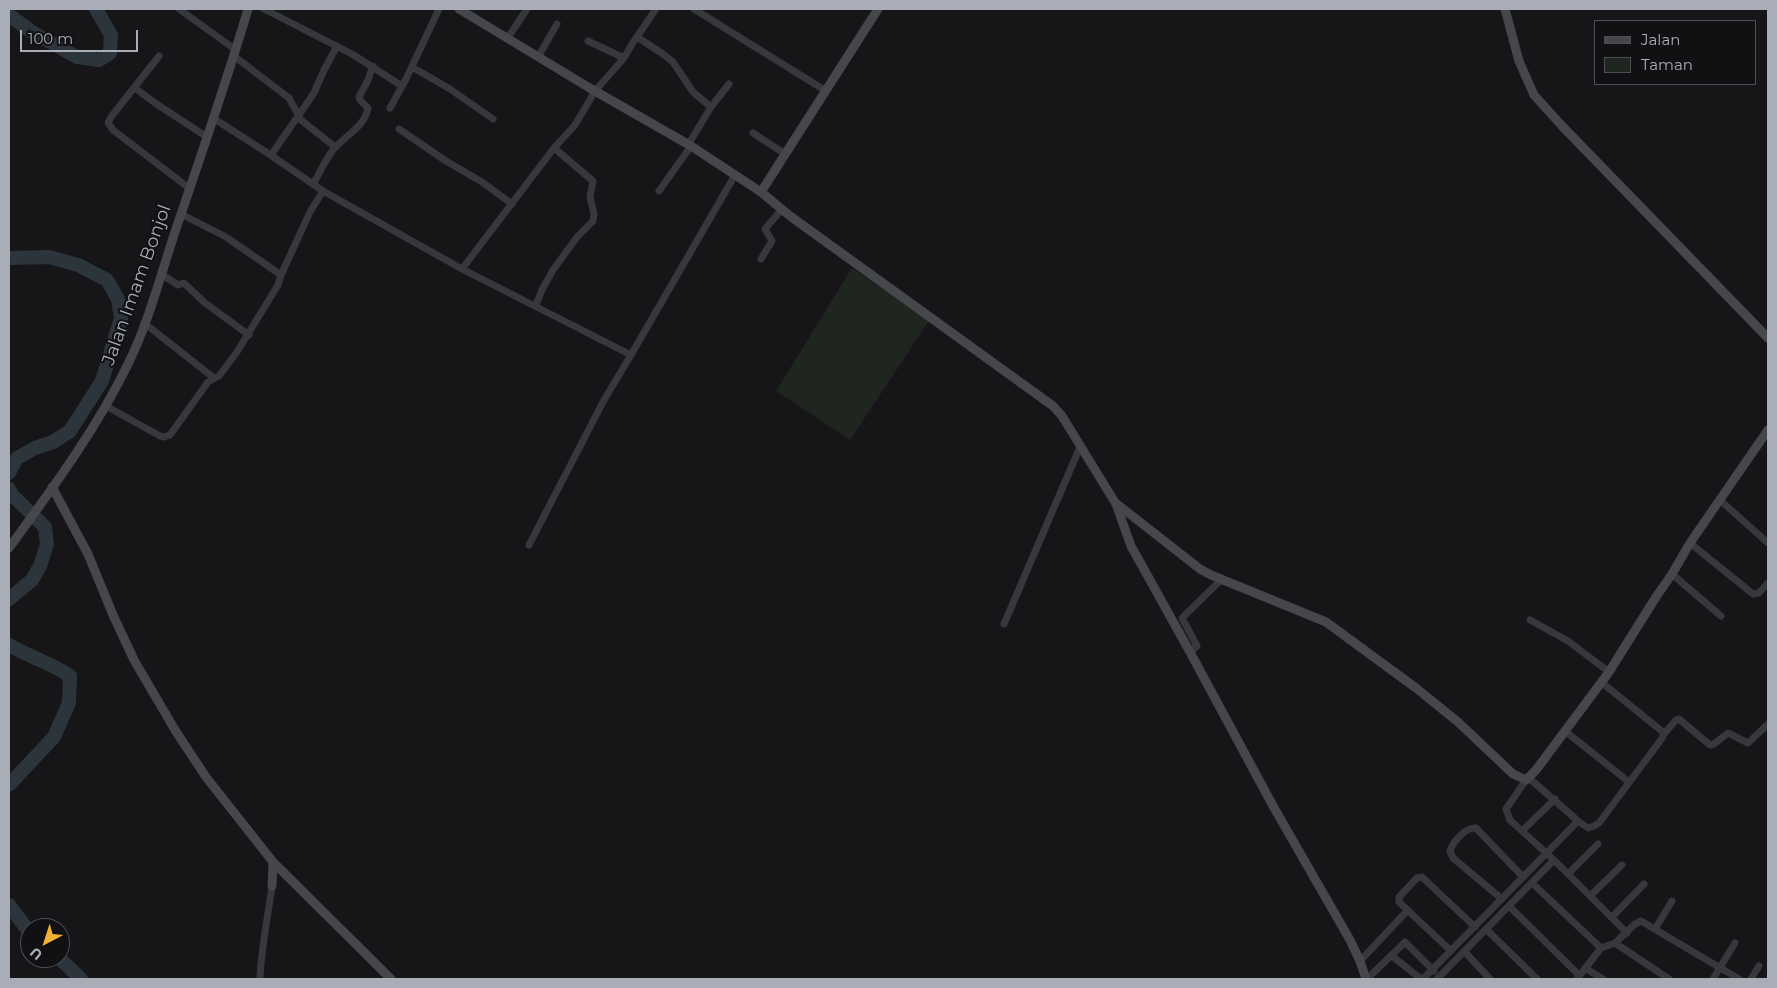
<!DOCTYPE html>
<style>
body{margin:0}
#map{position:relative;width:1777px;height:988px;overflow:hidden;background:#161618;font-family:Montserrat,sans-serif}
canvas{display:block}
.frame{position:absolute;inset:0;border:10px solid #a8adb8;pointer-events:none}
.legend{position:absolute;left:1594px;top:20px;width:162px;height:65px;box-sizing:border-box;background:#111113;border:1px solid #4d4f55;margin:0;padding:6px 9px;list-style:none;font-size:15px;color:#a8adb8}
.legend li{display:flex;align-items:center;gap:10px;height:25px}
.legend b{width:25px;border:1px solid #4d4f55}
.north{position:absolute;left:20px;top:918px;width:50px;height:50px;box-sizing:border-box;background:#111113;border:1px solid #4d4f55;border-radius:50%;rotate:220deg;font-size:14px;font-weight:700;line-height:20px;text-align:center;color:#a8adb8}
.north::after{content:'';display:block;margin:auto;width:18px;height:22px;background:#f2b134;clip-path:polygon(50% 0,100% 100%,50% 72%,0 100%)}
.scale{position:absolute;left:20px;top:30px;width:118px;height:22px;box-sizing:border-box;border:2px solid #a8adb8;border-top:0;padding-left:6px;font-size:15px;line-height:18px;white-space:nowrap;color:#a8adb8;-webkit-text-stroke:4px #111113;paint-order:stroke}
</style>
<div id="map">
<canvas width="1777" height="988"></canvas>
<div class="frame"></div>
<ul class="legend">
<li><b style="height:6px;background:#45474d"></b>Jalan</li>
<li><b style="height:14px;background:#1e261f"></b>Taman</li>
</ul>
<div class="north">U</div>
<div class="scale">100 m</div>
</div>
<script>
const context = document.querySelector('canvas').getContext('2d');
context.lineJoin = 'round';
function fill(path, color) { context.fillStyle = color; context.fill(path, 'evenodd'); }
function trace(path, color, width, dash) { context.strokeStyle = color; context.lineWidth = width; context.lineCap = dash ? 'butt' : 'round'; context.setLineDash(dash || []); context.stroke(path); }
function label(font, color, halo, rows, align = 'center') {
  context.font = font + ' Montserrat,sans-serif'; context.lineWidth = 4; context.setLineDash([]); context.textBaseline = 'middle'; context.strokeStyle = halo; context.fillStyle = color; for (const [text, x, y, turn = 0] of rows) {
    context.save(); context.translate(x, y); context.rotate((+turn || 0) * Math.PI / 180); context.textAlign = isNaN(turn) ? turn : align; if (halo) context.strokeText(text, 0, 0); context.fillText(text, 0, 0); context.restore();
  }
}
fill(new Path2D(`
 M852,268L929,321L850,440L776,391Z`), '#1e261f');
trace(new Path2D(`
 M9,15L32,32L77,57L99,60L110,53L111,35L96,9
 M9,258L49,257L78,265L107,280L118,299L121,318L102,381L70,431L53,442L35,448L17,458L9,473
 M9,489L12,495L45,527L47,544L40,566L32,580L9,599
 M9,645C29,657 52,663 70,676L69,703L54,737L9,785
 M9,905L30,933
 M59,958L81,979`), '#2c353c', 14);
trace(new Path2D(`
 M179,9L236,50
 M264,9L352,54L402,86
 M694,9L826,91
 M637,37L663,54L673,62L693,92L711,107
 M507,39L527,9
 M588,41L624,58
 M159,56L111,117L108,123L113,130L189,188
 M234,56L289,98L301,120L335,147
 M538,57L557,24
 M412,67L450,89L493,119
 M135,88L155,103L207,137
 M390,108L406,79L439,9
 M399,129L446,161L482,182L512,204
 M753,133L785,154
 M688,145L711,107L729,84
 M271,155L314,93L324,70L337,46
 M313,184C320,173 325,160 333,150C344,136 365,127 368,108L360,100L359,97L368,80L373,66
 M323,191L462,269L631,355L735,175
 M659,191L691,146
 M181,214L226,237L281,275
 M761,259L772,241L765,229L782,209
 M462,269L554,148
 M161,274L178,285L184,283L205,303L249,335
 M536,305L542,290L553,270L577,237L593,221L594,214L590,197L593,181L554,148L575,125L595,91L624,58L632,44L656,9
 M144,323L214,378
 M106,406L160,436L164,437L170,435L208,382L219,376L237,352L278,285L281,275L310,212L323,191L269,154L213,118
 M1721,501L1768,543
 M1690,543L1753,594L1759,593L1768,583
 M529,545L604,400L631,355
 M1672,574L1721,616
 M1530,620L1568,641L1609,672
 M1004,624L1080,447
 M1190,652L1197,646L1182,618L1222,579
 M1565,731L1629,782
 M1664,734L1676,720L1679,719L1710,745L1714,744L1728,733L1748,743L1768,724
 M1529,778L1578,821L1588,828L1594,826L1599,823L1663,737V732L1601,682
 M1526,780L1506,809L1510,820L1556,862L1627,933
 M1522,831L1555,799
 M1568,874L1598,844
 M1532,883L1601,948
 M1591,895L1622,865
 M1502,899L1453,858L1450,851C1453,842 1465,827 1476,828L1523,877
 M1509,906L1579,975
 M1612,917L1644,884
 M1486,929L1537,979
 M1655,929L1672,901
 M1615,943L1669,979
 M1451,951L1399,902V897L1417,878L1422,877L1475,927
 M1464,951L1490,979
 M1392,956L1421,979
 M1360,961L1408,910
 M1585,968L1603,979
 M260,979C261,948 268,917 272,886
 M1367,979L1405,942L1434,971
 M1423,979L1578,821
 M1437,979L1554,860
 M1577,979L1601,948L1615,943L1635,924L1641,921L1739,979
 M1713,979L1735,943
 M1751,979L1759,966`), '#37383d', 7);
trace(new Path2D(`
 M459,9L588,87L691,146L761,192L790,216L1053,406L1062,416L1116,504L1131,546L1190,652L1273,806L1350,940L1360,961L1366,979
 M1505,9L1519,61L1534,95L1563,127L1768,338
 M761,192L878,9
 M52,487L88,554L113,615L134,660L175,730L206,777L273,862L391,979
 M1117,504L1200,569L1211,575L1326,622L1416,688L1458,722L1513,774L1526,780L1536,770L1609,672L1656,597L1672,574L1690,543L1768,430
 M9,548C52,489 96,430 128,364C148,324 161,274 175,232C200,158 226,84 248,9
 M272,886L273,862`), '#45474d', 9);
label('18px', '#a8adb8', '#111113', [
 ["Jalan Imam Bonjol",137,285,-70]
]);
</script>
